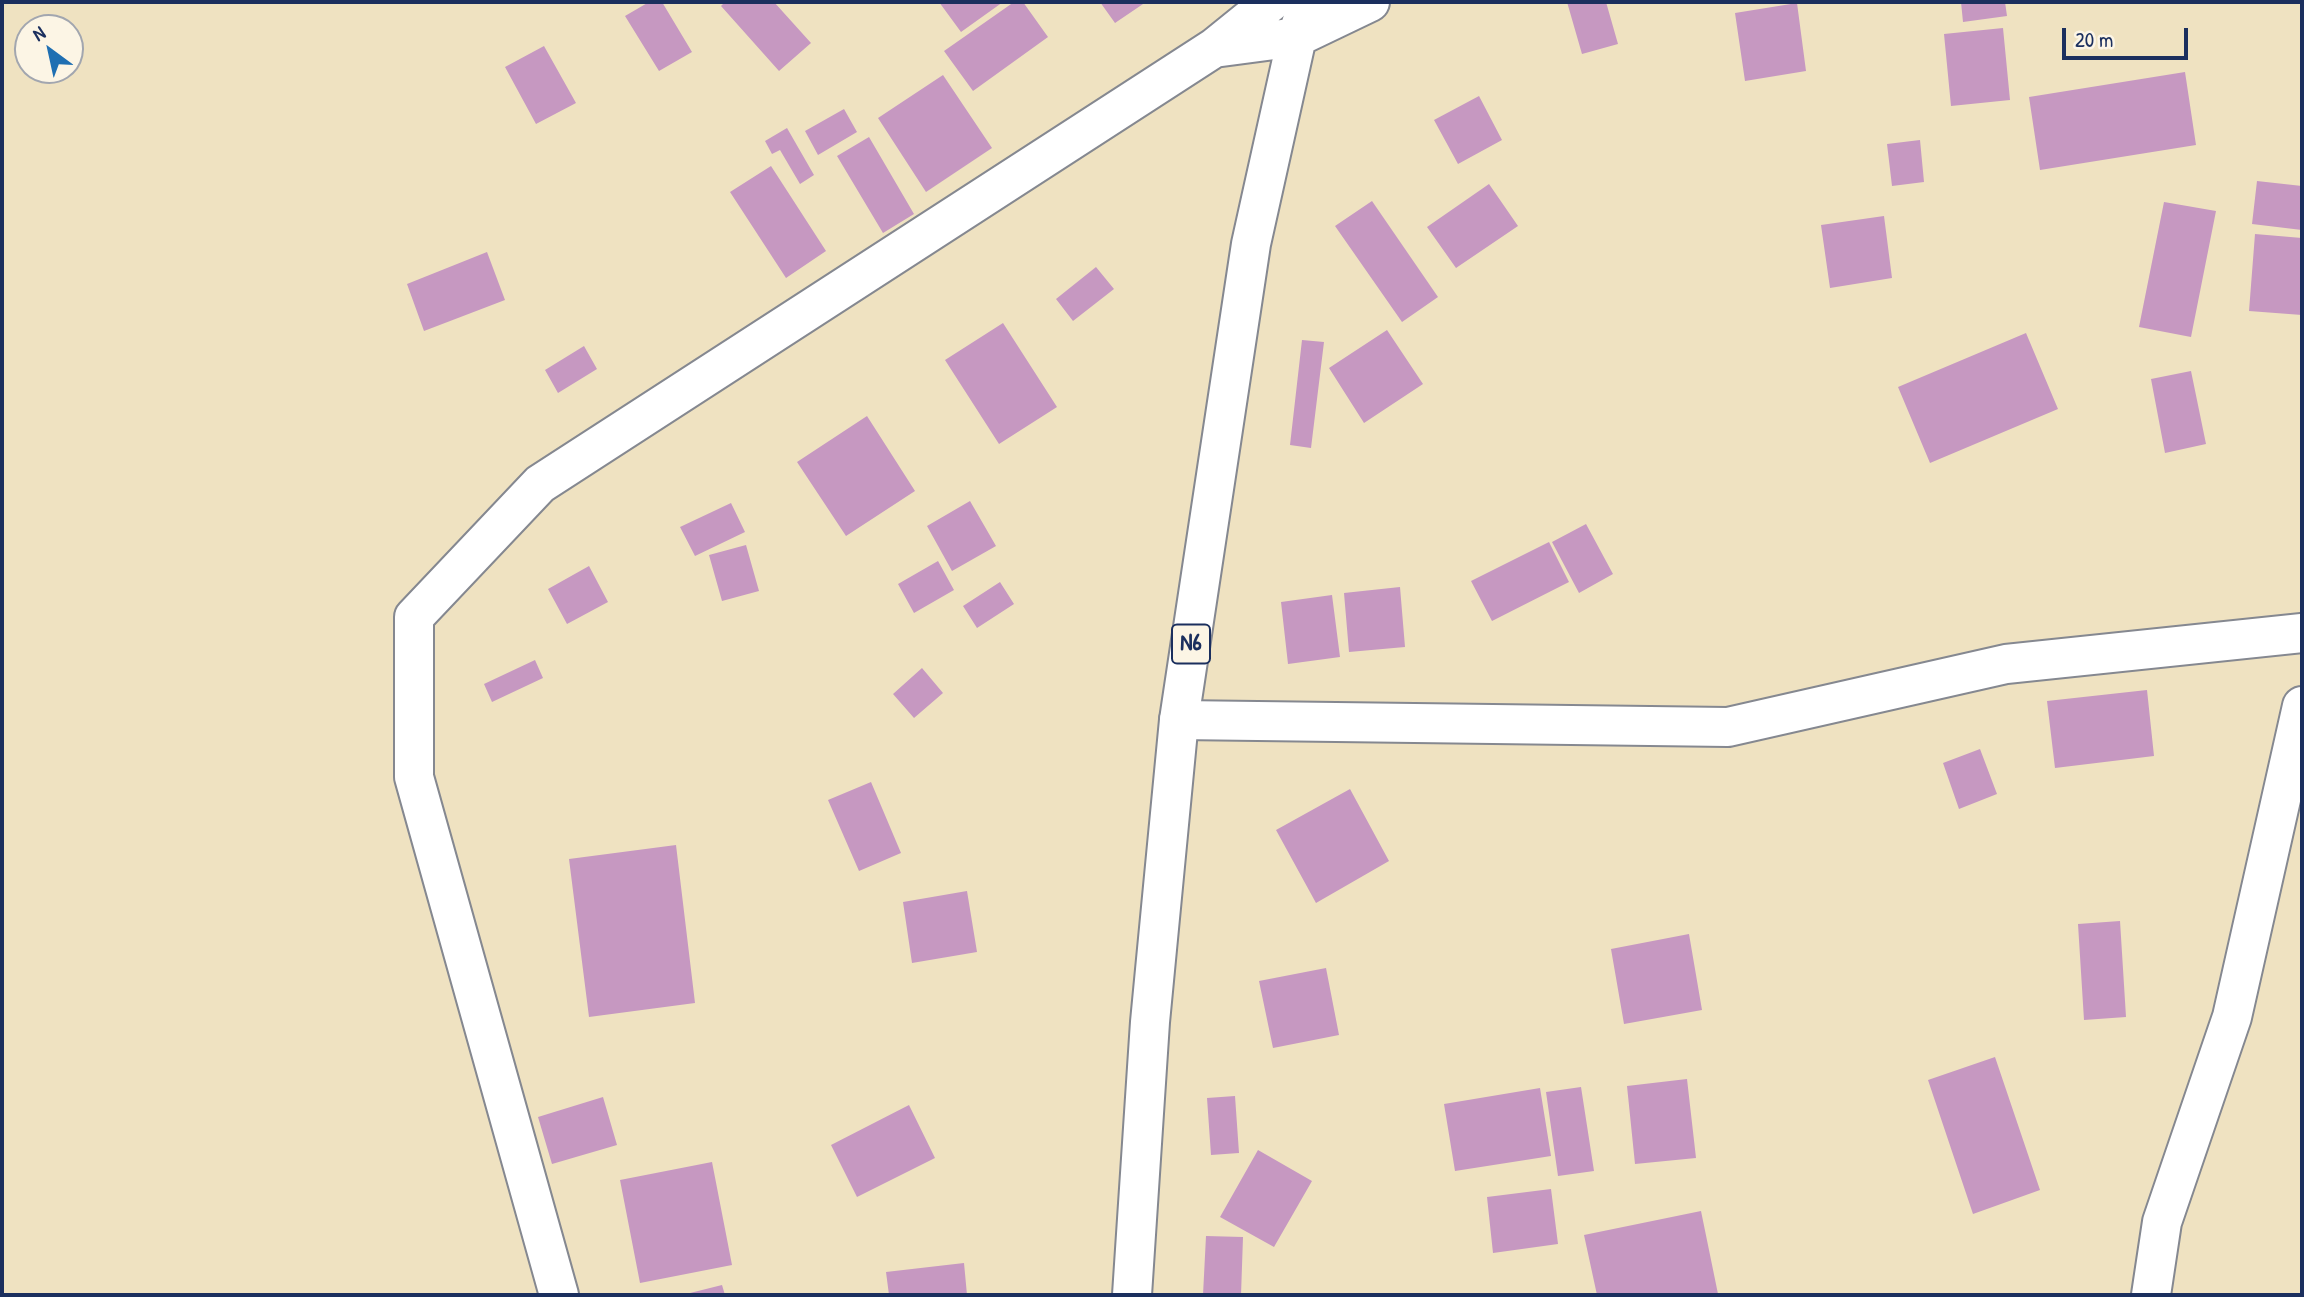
<!DOCTYPE html>
<style>
body{margin:0}
#map{position:relative;width:2304px;height:1297px;overflow:hidden;background:#efe2c1;font-family:"Patrick Hand",sans-serif}
canvas{display:block}
.frame{position:absolute;inset:0;border:4px solid #1b2f5e;pointer-events:none}
.north{position:absolute;left:14px;top:14px;width:70px;height:70px;box-sizing:border-box;background:#fcf5e5;border:2px solid #a2a6af;border-radius:50%;rotate:327deg;font-size:19px;font-weight:700;line-height:28px;text-align:center;color:#1b2f5e}
.north::after{content:'';display:block;margin:auto;width:24px;height:32px;background:#1f6fb2;clip-path:polygon(50% 0,100% 100%,50% 72%,0 100%)}
.scale{position:absolute;left:2062px;top:28px;width:126px;height:32px;box-sizing:border-box;border:4px solid #1b2f5e;border-top:0;padding-left:9px;font-size:21px;line-height:24px;white-space:nowrap;color:#1b2f5e;-webkit-text-stroke:5px #fcf5e5;paint-order:stroke}
</style>
<div id="map">
<canvas width="2304" height="1297"></canvas>
<div class="frame"></div>
<div class="north">N</div>
<div class="scale">20 m</div>
</div>
<script>
const context = document.querySelector('canvas').getContext('2d');
context.lineJoin = 'round';
function fill(path, color) { context.fillStyle = color; context.fill(path, 'evenodd'); }
function trace(path, color, width, dash) { context.strokeStyle = color; context.lineWidth = width; context.lineCap = dash ? 'butt' : 'round'; context.setLineDash(dash || []); context.stroke(path); }
function label(font, color, halo, rows, align = 'center') {
  context.font = font + ' "Patrick Hand",sans-serif'; context.lineWidth = 5; context.setLineDash([]); context.textBaseline = 'middle'; context.strokeStyle = halo; context.fillStyle = color; for (const [text, x, y, turn = 0] of rows) {
    context.save(); context.translate(x, y); context.rotate((+turn || 0) * Math.PI / 180); context.textAlign = isNaN(turn) ? turn : align; if (halo) context.strokeText(text, 0, 0); context.fillText(text, 0, 0); context.restore();
  }
}
fill(new Path2D(`
 M649,2H662L692,52L659,71L625,16Z
 M725,2H774L811,43L779,71L721,6Z
 M939,2H1003L961,32Z
 M1014,2H1023L1048,37L973,91L944,51Z
 M1100,2H1146L1115,23Z
 M1567,2H1606L1618,44L1582,54Z
 M1961,2H2005L2007,16L1963,22Z
 M1797,3L1806,71L1745,81L1735,13Z
 M2003,28L2010,100L1951,106L1944,34Z
 M544,46L576,103L536,124L505,67Z
 M2185,72L2196,145L2040,170L2029,97Z
 M943,75L992,148L926,192L878,118Z
 M1479,96L1502,140L1458,164L1434,120Z
 M844,109L857,132L818,155L805,131Z
 M787,128L814,175L800,184L780,150L772,154L765,141Z
 M869,137L914,214L883,233L837,156Z
 M1920,140L1924,182L1892,186L1887,144Z
 M771,166L826,251L786,278L730,192Z
 M2257,181L2302,186V230L2252,224Z
 M1489,184L1518,226L1456,268L1427,227Z
 M1372,201L1438,297L1402,322L1335,226Z
 M2164,202L2216,211L2191,337L2139,327Z
 M1884,216L1892,278L1830,288L1821,225Z
 M2255,234L2302,238V315L2249,311Z
 M487,252L505,300L424,331L407,284Z
 M1096,267L1114,289L1073,321L1056,299Z
 M1003,323L1057,407L999,444L945,360Z
 M1387,330L1423,384L1364,423L1329,368Z
 M2026,333L2058,409L1930,463L1898,387Z
 M1302,340L1324,342L1311,448L1290,445Z
 M584,346L597,369L558,393L545,370Z
 M2191,371L2206,444L2165,453L2151,379Z
 M867,416L915,491L846,536L797,462Z
 M970,501L996,546L952,571L927,526Z
 M731,503L745,532L695,556L680,527Z
 M1586,524L1613,574L1579,593L1552,542Z
 M1549,542L1569,582L1492,621L1471,581Z
 M746,545L759,591L722,601L709,555Z
 M938,561L954,590L914,613L898,584Z
 M589,566L608,602L567,624L548,589Z
 M1000,582L1014,604L977,628L963,606Z
 M1400,587L1405,647L1349,652L1344,593Z
 M1332,595L1340,657L1288,664L1281,602Z
 M535,660L543,678L492,702L484,684Z
 M922,668L943,693L914,718L893,694Z
 M2147,690L2154,756L2055,768L2047,701Z
 M1980,749L1997,794L1959,809L1943,763Z
 M871,782L901,853L859,871L828,800Z
 M1350,789L1389,861L1316,903L1276,830Z
 M676,845L695,1003L589,1017L569,859Z
 M967,891L977,952L912,963L903,902Z
 M2120,921L2126,1017L2084,1020L2078,924Z
 M1689,934L1702,1010L1624,1024L1611,949Z
 M1326,968L1339,1035L1273,1048L1259,981Z
 M1995,1057L2040,1190L1973,1214L1928,1080Z
 M1687,1079L1696,1158L1635,1164L1627,1086Z
 M1581,1087L1594,1171L1558,1176L1546,1092Z
 M1540,1088L1551,1156L1455,1171L1444,1104Z
 M1235,1096L1239,1153L1211,1155L1207,1098Z
 M603,1097L617,1145L552,1164L538,1117Z
 M909,1105L935,1158L857,1197L831,1145Z
 M1258,1150L1312,1181L1274,1247L1220,1217Z
 M712,1162L732,1265L640,1283L620,1180Z
 M1551,1189L1558,1244L1493,1253L1487,1197Z
 M1701,1211L1718,1294L1597,1295L1584,1235Z
 M1206,1236L1243,1237L1241,1295H1203Z
 M964,1263L967,1295H889L886,1272Z
 M722,1285L725,1295H686V1294Z`), '#c698c1');
const minor = new Path2D(`
 M1214,48L1297,37
 M1179,720L1728,727L2006,664L2302,633
 M559,1295L414,777V617L540,484L1214,48L1271,2
 M2151,1295L2162,1222L2232,1017L2302,706`);
const trunk = new Path2D(`
 M1297,37L1370,2
 M1132,1295L1150,1022L1179,720L1251,244L1297,37L1308,2`);
trace(minor, '#858890', 42);
trace(trunk, '#858890', 42);
trace(minor, '#fff', 38);
trace(trunk, '#fff', 38);
for (const [x, y, w] of [
 [1191,644,38]
]) { const box = new Path2D(); box.roundRect(x - w / 2, y - 19.5, w, 39, 5); context.fillStyle = '#fcf5e5'; context.fill(box); trace(box, '#1b2f5e', 2); }
label('bold 23px', '#1b2f5e', null, [
 ["N6",1191,644]
]);
</script>
